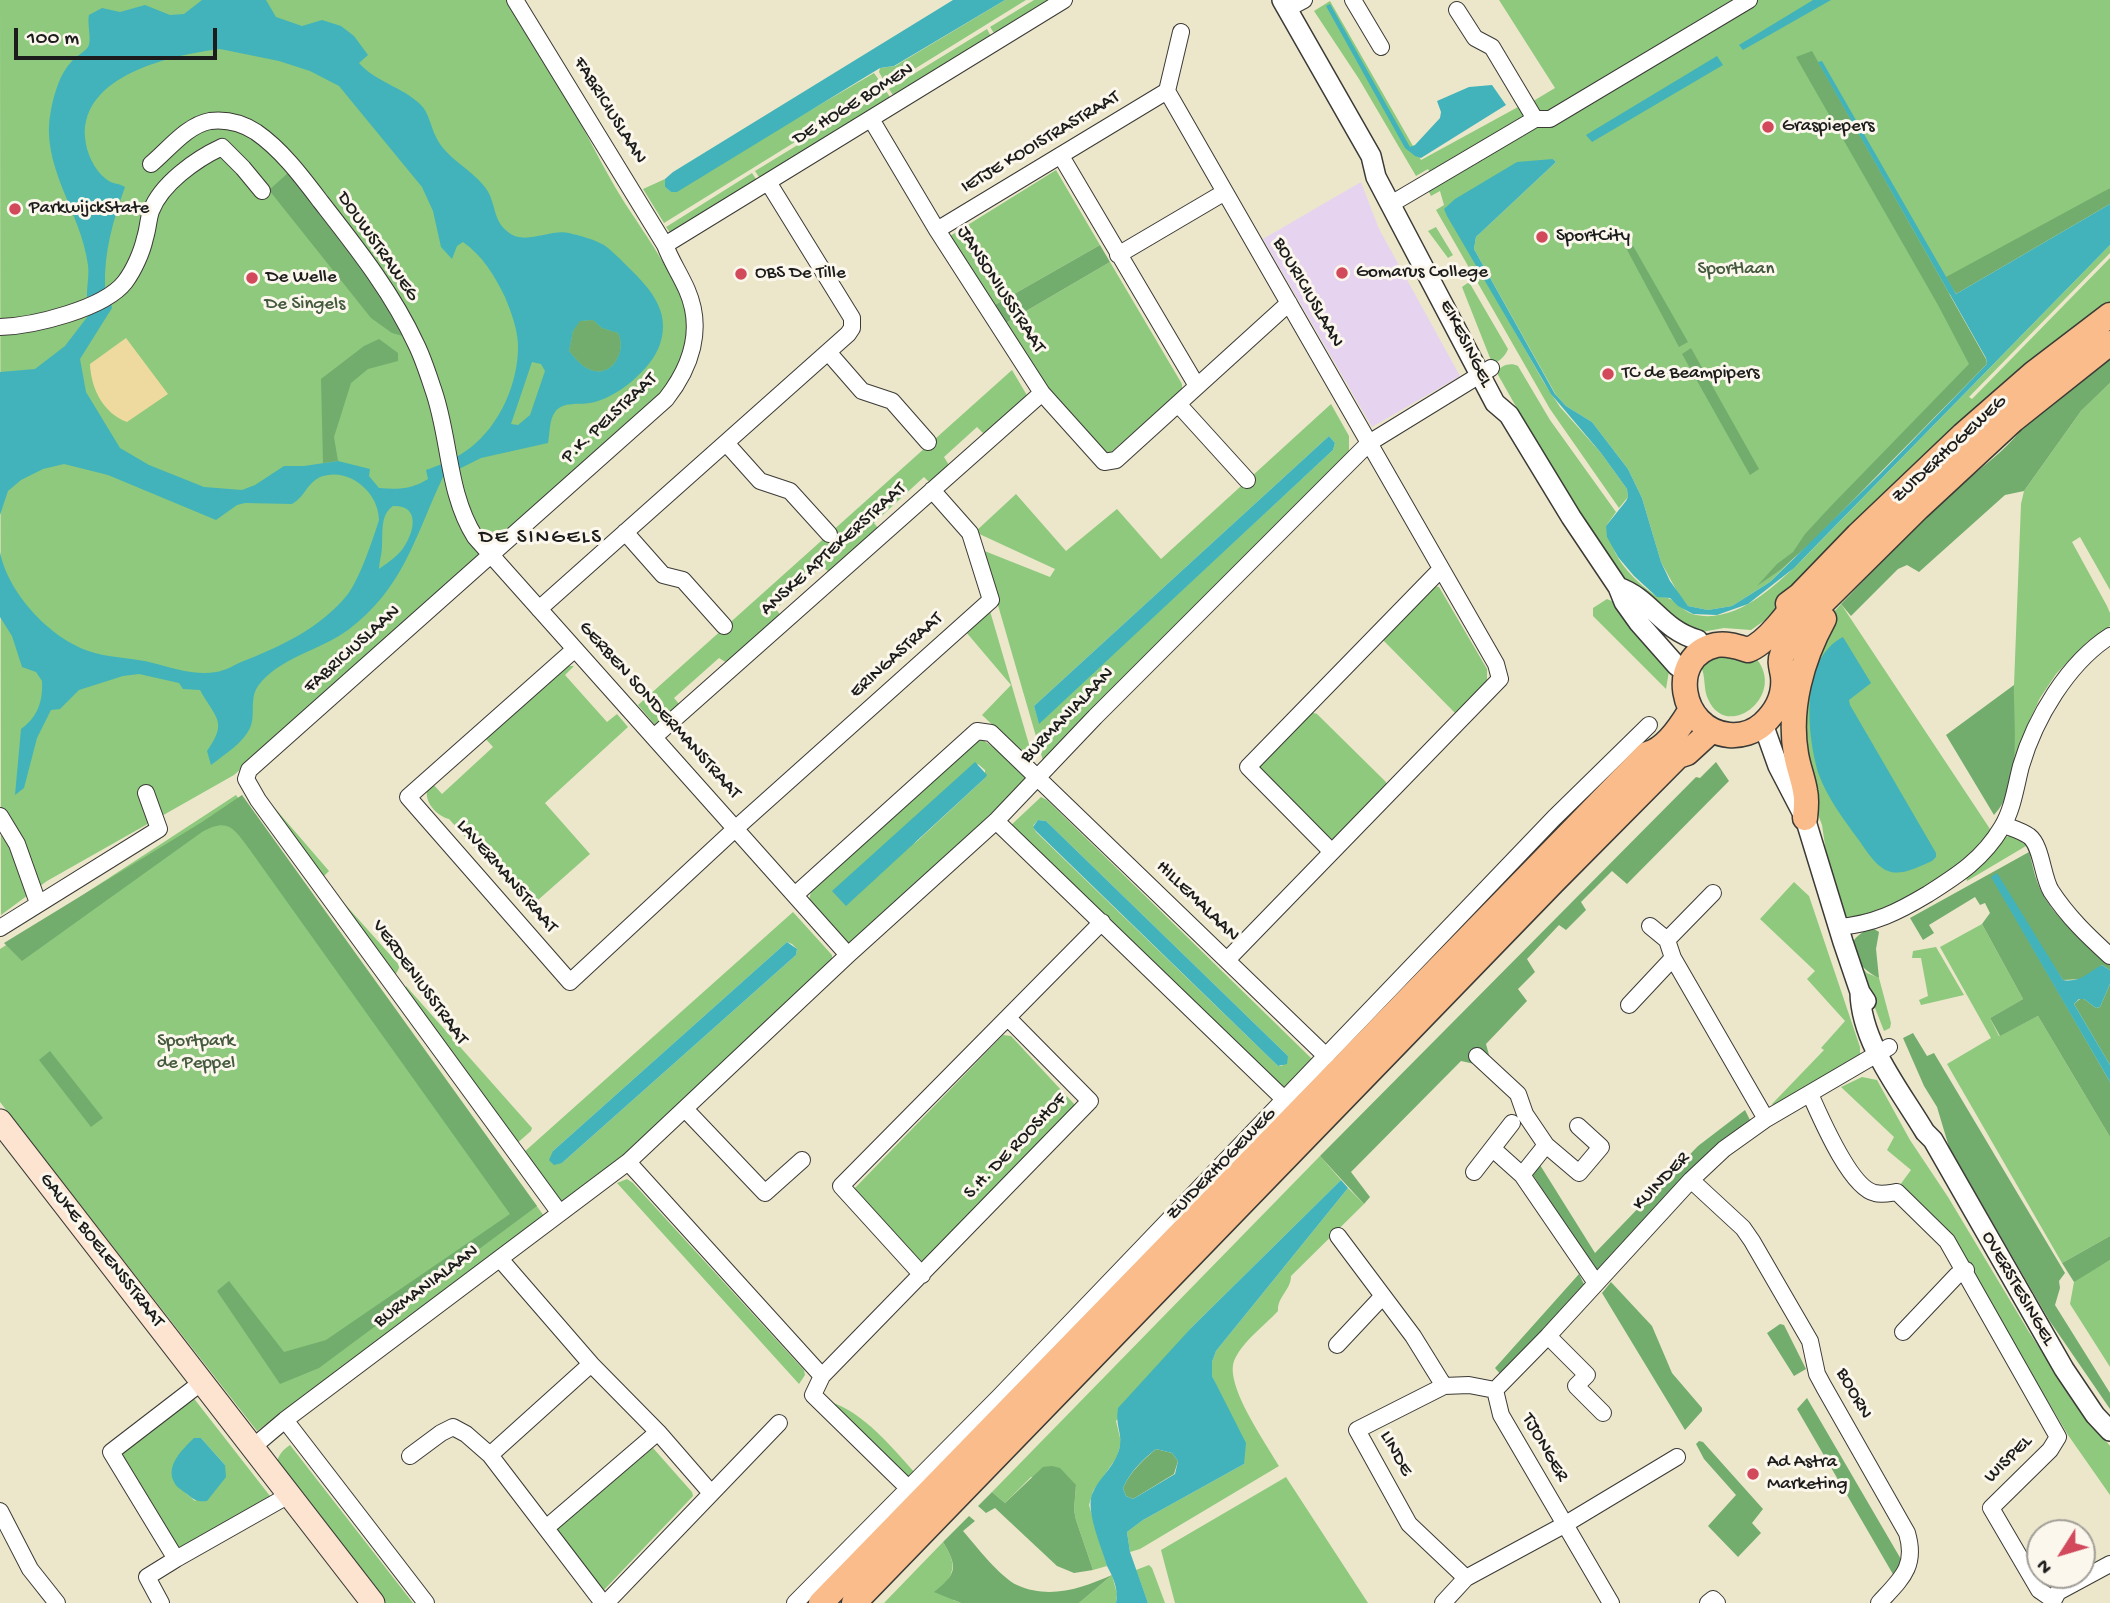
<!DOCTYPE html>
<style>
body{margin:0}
#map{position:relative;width:2110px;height:1603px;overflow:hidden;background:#ece7cb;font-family:"Gochi Hand",sans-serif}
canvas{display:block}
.north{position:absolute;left:2026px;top:1519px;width:70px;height:70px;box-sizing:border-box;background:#fbf7ec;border:2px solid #a29f99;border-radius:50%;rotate:233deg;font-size:19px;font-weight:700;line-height:28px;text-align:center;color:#1c1c1c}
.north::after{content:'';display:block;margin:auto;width:24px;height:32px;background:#d1495b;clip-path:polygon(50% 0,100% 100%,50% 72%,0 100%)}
.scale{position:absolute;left:14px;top:28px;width:203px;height:32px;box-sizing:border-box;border:4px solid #1c1c1c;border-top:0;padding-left:9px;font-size:21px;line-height:24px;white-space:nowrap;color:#1c1c1c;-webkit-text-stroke:5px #fbf7ec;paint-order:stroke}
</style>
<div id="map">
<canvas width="2110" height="1603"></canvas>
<div class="north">N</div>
<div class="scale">100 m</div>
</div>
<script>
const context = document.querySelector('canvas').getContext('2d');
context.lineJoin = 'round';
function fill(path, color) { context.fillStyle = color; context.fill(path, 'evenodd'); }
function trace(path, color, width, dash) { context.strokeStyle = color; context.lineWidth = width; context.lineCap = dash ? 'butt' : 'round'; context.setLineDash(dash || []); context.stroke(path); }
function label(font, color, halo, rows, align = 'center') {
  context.font = font + ' "Gochi Hand",sans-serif'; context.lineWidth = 6; context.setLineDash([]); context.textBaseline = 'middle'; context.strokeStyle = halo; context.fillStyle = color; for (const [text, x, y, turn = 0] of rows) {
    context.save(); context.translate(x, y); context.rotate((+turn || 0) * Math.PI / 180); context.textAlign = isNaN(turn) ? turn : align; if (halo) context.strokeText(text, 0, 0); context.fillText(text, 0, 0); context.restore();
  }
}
fill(new Path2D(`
 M1361,182L1379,229L1460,376L1372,427L1263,239Z`), '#e6d3f0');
fill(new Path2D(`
 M0,0H511C550,60 580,125 615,187C637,225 686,285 689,329C690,353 677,372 666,393L234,775L47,881L1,915Z
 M1005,0H1026L887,86L879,72L880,68L895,66Z
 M1034,0H1055L996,36L990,27Z
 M1499,0H2110V188L1985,264L1944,299L1982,364L1915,428L1789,563L1770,582L1732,606L1708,610L1688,606L1679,595L1661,562L1642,498L1628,469L1592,422L1566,406L1556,395L1474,249L1476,237L1556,162L1553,159L1445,209L1543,381L1560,407L1601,453L1627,489L1628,497L1619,508L1550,409L1436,210L1444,205L1440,191L1431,196L1428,190L1436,184L1428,169L1416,176L1359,79L1314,11L1330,1L1421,160L1518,107L1520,109L1555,88Z
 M987,29L992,38L895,98L889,89Z
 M874,73L884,87L664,223L643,189L665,179V187L671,192Z
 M886,91L892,100L761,180L755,171Z
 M1056,170L1100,245L993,306L950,236Z
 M752,173L758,182L671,234L666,227Z
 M1436,227L1453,255L1448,258L1428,231Z
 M2110,245V253L1969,397L1972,399L2110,258V302L2061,342L1810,575L1768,618L1751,630L1724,628L1696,633L1628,583L1614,566L1540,449L1497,373C1500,365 1511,362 1518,366L1550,420L1616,512L1606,526C1610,535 1612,547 1617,556C1624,569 1642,587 1655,595C1659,598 1665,596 1670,599C1678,602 1683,611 1692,614C1735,626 1776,585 1804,558Z
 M1110,262L1182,384V389L1109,454L1105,455L1049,394L1004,324Z
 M1469,282L1508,349C1506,355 1499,363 1492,363L1462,287Z
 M1012,370L1028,397L984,434L977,427L944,457L949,465L929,482L924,477L874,523L878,528L829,572L822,566L776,609L781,616L727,663L719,658L674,698L680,705L655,725L638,705Z
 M2110,383V590L2080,537L2072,542L2107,606L2110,613V626L2087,642L2056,674L2040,698L2026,728L2013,775L2014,685L2021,504L2024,491L2081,411Z
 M1331,404L1349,436V451L1044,764L982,550L1050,577L1055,569L975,532L1016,494L1066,551L1117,509L1161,559ZM1329,436L1335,443L1333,450L1039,723L1034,706Z
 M1435,586L1439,587L1487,669V683L1456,714L1382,639Z
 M1607,599L1614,602L1669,671L1666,689L1593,616V608Z
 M1841,604L1992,832L1966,861L1900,904L1852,920L1844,915L1829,872L1822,825L1807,785L1798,715L1831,615Z
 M990,611L1035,765L982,715L1011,685L966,632Z
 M1719,654L1754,656C1790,694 1727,743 1708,699C1703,689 1706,677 1701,667Z
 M567,666H574L565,675L607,722L617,714L628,727L545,803L590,854L529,908L449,819C435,816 418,795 432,783L442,794L493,747L484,737Z
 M1311,712L1317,714L1386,782V785L1332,840H1327L1258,770L1260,765Z
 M983,740L1006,756L1028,779L851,944L848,943L809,900L812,888L976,741ZM978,764L985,770V778L914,844Z
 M236,795L547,1220L257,1431L0,1102V949Z
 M1041,797L1047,800L1312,1059L1282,1094L1009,827ZM1038,820L1046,821L1288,1056L1282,1066H1278L1036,832L1033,826Z
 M273,806L329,871L322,878L271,808Z
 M2009,836L2025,841L2026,846L1967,881L1966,877L2002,838Z
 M1794,882L1809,896L1860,1047V1055L1775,1107L1772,1104L1824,1050L1821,1048L1845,1021L1807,979L1815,971L1760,919Z
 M335,893L400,966L394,978Z
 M793,912L832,955V961L623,1156L561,1203L523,1153ZM787,942L792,944L797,949L796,955L562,1163L553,1151Z
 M1982,924L2023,999L1990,1018L1999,1036L2038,1016L2110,1137V1236L2062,1263L1947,1064L1991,1038L1940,947Z
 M1936,947L1964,995L1921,1005L1919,1000L1928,996L1921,958H1912L1913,951Z
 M1857,962L1867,973L1879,978L1891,1023L1890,1028L1884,1031Z
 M406,986L532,1128L531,1131L515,1145L403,991Z
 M1003,1035L1011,1036L1076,1106L925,1262H918L854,1189Z
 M1862,1077L1877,1080L1910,1140L1948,1197L2029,1332L2078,1406L2110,1446V1495L2068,1435L1951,1238L1897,1189L1911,1170L1887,1150L1894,1137L1841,1087Z
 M1320,1156L1341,1180L1192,1327L1116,1421L1121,1442L1117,1457L1093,1491L1089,1505L1107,1566L1093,1570L1076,1520L1074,1510L1076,1485L1031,1477L1005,1503L992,1492Z
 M627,1179L633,1183L804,1370L805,1375L799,1384L617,1183Z
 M1348,1188L1364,1204L1291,1276C1291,1290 1277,1297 1278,1311C1264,1326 1242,1342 1234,1361C1225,1386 1266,1443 1279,1466L1140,1549L1130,1552L1127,1532L1143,1520L1244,1464L1226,1407L1212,1376V1362L1216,1351Z
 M2110,1260V1367L2070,1304L2074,1282L2077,1279Z
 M192,1396L270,1496L268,1499L180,1547L174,1545L120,1453ZM201,1438L225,1465L195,1501L186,1493Z
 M830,1402C863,1411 894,1450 917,1475L907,1485Z
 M290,1445L413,1603H380L276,1469C277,1457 280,1452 290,1445Z
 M653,1448L692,1492L693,1496L603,1591L554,1529Z
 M1286,1477L1368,1603H1175L1161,1550Z
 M943,1542C951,1556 957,1565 948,1580L953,1600L961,1603H884Z
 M1149,1565L1152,1568L1165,1603H1148L1136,1570Z
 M1112,1575L1117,1594L1116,1603H1079Z`), '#8ec97e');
fill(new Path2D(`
 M1812,51L1986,359L1987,364L1811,543L1780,570L1757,586L1777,564L1793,552L1805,534L1831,506L1969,364L1938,305L1796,57Z
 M288,173L376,287L403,336L392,333L371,318L269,190Z
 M2110,188V204L1956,294L1946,277Z
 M1624,230L1688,342L1679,347L1618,233Z
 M1100,245L1110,262L1004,324L993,306Z
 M593,320L602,328L618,333C627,350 613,378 591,370C582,367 576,359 569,351L573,331L579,321Z
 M379,339L398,353V361L368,369L351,383L334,437L338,461L323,463L321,379L364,346Z
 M1691,348L1759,469L1750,475L1682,354Z
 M2110,354V383L2081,411L2024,491L2005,495L1919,572L1907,565L1898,569L1851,616L1841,604C1879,564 1918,525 1959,487C1980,468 2004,452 2022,429Z
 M2014,685C2013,724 2023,785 1994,815L1946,735Z
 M1716,762L1729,781L1627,884L1612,871L1581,902L1586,910L1566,930L1559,925L1527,959L1535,972L1518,989L1527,1001L1486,1044L1489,1055L1479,1065L1461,1061L1351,1172L1370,1197L1364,1204L1320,1156L1696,777L1700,778Z
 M242,795L537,1206L319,1368L280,1384L217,1291L229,1281L284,1352L326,1340L510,1214L250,850C234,829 229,817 202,832L22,961L4,943L202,822Z
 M2029,852C2032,862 2034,874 2038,884C2051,917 2083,940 2110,960V970L2102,965L2083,979L2063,980L1992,877L2110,1082V1137L2038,1016L2000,1036L1990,1018L2023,999L1982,924L1990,913L1985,903L1980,905L1975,897L1929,925L1934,933L1923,940L1910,918Z
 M1874,929L1879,932L1876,949L1879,978C1865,972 1840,949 1859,935C1863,931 1869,930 1874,929Z
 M2110,984V1065L2074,1004L2080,999H2084L2096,1008L2100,1007Z
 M1913,1033L1927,1056L1934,1053L2065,1273L2059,1281L2060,1288L2055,1305L2110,1393V1409L2049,1320L1949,1147L1937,1107L1924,1086L1903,1038Z
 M50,1051L103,1118L91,1127L39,1060Z
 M1745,1110L1750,1120L1714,1147L1596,1273L1533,1175L1540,1165L1595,1253L1698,1146Z
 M2110,1236V1260L2074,1282L2062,1263Z
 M1579,1274L1585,1286L1502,1376L1495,1368Z
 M1611,1282L1652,1326L1672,1373L1702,1408V1411L1685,1430L1602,1293Z
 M1780,1324L1784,1325L1806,1369L1794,1376L1767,1333Z
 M1807,1398L1902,1561L1894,1576L1797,1409Z
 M1699,1441L1703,1442L1763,1509L1752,1523L1761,1533L1738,1557L1708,1526L1736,1495L1704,1459L1696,1444Z
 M1156,1449L1172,1453L1178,1461L1174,1474L1133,1499L1126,1496L1123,1488C1130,1472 1143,1460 1156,1449Z
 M1052,1466L1060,1468L1076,1485L1074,1510L1076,1520L1093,1570L1074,1573L1057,1566L995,1508L986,1513L978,1506L992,1492L1005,1503L1043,1467Z
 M969,1516L975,1521L963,1531C975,1545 1001,1578 1017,1585C1050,1600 1082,1588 1112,1575L1079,1603H961L934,1592C957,1574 958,1567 943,1542Z`), '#72ad6d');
fill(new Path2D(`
 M126,338L168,394L127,422C103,413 91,389 90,364Z`), '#eeda9e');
fill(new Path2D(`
 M202,0H266L276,17L302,26L322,20L341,26L354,36L368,55L359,63C376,82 402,87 420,104C430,114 430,126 436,137C446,159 474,170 487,190C496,204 493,221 508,232C525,246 549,229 569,233C581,236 593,239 604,245C611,250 618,257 624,263C647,285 672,310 660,344C652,369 616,399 590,403C579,405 563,401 555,412C549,420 550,433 548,443L481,458L443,477C415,536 404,588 348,630C321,650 278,658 258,686C249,699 256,715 250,728C243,743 224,755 211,765L207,751C228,721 216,719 200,690L183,689L179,683L139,674L123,676L79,690L60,709L51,710L37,738L24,788L15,795L21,729C38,717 43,701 42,681L36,672L22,667L12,636L0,617V552C8,594 53,642 95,653C113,658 134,658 153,663C172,668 196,676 216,672C224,671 233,666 241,662C280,647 321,628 348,594C360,578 373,539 379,520C379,492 348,466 320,477C307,483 304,498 292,504L245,503L237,505L216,520L108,475L64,464L43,469L21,480L8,491L0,515V372L35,369L65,346L91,312C83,296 90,282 88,265C81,211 39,165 51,110C54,94 60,73 72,61C76,56 85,52 88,47C92,41 87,24 89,15L102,8L120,12L145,5L170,15L184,14ZM220,49L279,61L310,71L339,86L422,187L433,211L441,247L452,259L457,246L463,242C482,255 495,276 505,297C511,312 517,327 518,344C519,382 500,425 470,448C457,458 441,465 426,470L428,479C412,489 398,490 379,488L369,476L370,469L338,461L304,466H284L255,485L242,490L204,487L149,465L120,448L86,392L80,359L112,308C111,300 106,294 105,287C104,251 113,221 125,187C119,183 111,184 106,179C94,170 86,152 85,137C81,75 172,55 220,49ZM593,320L602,328L618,333C627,350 613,378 591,370C582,367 576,359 569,351L573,331L580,321ZM532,362L541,364L545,371L530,415L518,425L511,424ZM393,506C422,505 414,535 401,551C395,558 386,564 379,569C379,562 382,554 382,546C383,532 380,515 393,506Z
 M953,0H1005L894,66L880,68L677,192H671L665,187V179L673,172Z
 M1813,0H1831L1743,50L1739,45Z
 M1330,4L1410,147L1415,145L1440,118L1441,112L1437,101L1469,87L1492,85L1506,105L1421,158L1415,156L1405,148L1326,6Z
 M1717,56L1723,65L1592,142L1586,135Z
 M1822,61L1956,294L2110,204V245L1794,568L1748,604L1717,615L1693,614L1678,606L1670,598L1657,597L1634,576L1618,557L1607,537L1606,526L1626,501L1628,497L1627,489L1601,453L1551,394L1447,216L1444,209L1455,199L1517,162L1553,159L1556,162L1476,237L1474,249L1555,394L1566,406L1592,422L1628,469L1642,498L1661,562L1670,581L1688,606L1708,610L1732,606L1770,582L1880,474L1987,364L1986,358L1818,62Z
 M1329,436L1335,443L1333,450L1039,724L1034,706Z
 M1843,637L1871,683L1849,700L1850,705L1936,853V857L1932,861C1920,866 1904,875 1891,872C1876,868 1867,851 1858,839C1844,820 1827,797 1819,775C1807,736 1799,659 1843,637Z
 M975,762L987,775L985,778L846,906L832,891Z
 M1038,820L1046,821L1288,1056L1287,1064L1278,1066L1036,831L1033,827Z
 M1997,873L2063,980C2081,983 2088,972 2102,965L2110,970V984L2100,1007L2096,1008L2084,999H2079L2074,1004L2110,1065V1082L1991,877Z
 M787,942L797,949L796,955L562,1163L554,1165L549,1160L553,1151Z
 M1341,1180L1348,1188L1216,1351L1212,1362V1376L1246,1443L1244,1464L1143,1520L1127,1532L1130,1552L1148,1603H1116C1119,1590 1113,1577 1107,1566C1102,1548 1084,1508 1093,1492C1101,1475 1117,1465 1120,1445C1122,1433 1115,1425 1118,1408L1192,1327ZM1156,1449L1172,1453L1178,1461L1175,1474L1133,1499L1126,1496L1123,1488C1130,1472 1142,1460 1156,1449Z
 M194,1438H201L225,1465L226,1477L207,1501C197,1502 194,1500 187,1494C182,1490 176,1487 174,1482C165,1465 184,1448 194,1438Z`), '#42b3ba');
const minor = new Path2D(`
 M515,0L665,245C671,261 680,274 687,290C704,329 691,367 666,399L249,770L246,779L258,800L559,1212
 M1353,0L1381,47
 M1287,9L1304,0
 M1457,10L1475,38L1492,47L1535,119
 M1181,32L1167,91L1496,664L1500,679L1227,960
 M871,119L937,230L1042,393L1104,462L1116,460L1289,303
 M1061,156L1197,386
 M151,164C168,150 187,125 210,121C227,119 242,123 256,132C282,150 302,177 321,202C356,247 392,292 416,344C423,358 428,374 433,389C450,436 447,493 475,537L848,955
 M1391,204L1535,119H1550L1749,0
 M937,230L1167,91
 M665,245L1064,0
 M1118,255L1225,192
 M0,327C33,326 104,309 125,282C134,270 142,252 145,238C148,229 148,220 151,211C161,184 196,159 222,147L243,168L262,191
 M828,352L862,391L892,401L928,442
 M1178,404L1247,480
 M726,443L760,481L790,491L829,534
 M625,532L663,575L683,580L724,626
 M539,609L848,334L852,328V318L768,182
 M575,649L408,797L570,982L735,829L991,600L970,533L932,490
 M654,737L1042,393
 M0,816L17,844L38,903
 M996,821L1285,1100
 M2004,825C2012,828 2022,831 2029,836C2042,846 2042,876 2051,891C2068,917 2088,936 2110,956
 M1331,851L1248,767L1441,569
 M795,895L977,731L991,733L1327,1057
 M1650,926L1667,940L1673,958L1766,1119
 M1839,927C1874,924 1898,912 1928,894C1958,875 1983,859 2002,827C2013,809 2016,785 2021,766C2035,718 2068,663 2110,636
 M0,928L159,829L146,793
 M1667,940L1713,893
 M1629,1005L1673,958
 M1477,1056L1518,1094L1525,1114L1546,1145L1522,1175L1596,1283
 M1810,1094C1820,1116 1850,1188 1875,1193C1882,1195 1890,1193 1897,1192L1947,1241L2058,1437L2050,1450L1991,1508L2039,1590L2052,1599
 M685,1109L765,1193L802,1160
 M1546,1145L1579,1173L1601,1147L1578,1126
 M1493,1149L1522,1175
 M628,1162L822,1376L813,1395L902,1482
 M1474,1172L1512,1123
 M1691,1180L1743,1228L1752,1241L1810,1341L1817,1374L1824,1387L1907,1533C1917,1567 1901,1579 1879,1603
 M1338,1236L1413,1336L1444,1386
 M500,1259L591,1364L658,1432L711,1493
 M922,1275L841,1186L1102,922
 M1903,1332L1957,1275L1966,1270
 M1548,1336L1587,1375L1576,1386L1603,1413
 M1337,1345L1382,1297
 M822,1376L1090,1101L1008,1018
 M202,1382L111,1452L176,1559L289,1495
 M1495,1390L1548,1336L1691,1180L1724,1149L1766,1119L1889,1047
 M1495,1390L1501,1415L1611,1603
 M285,1420L426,1603
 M253,1447L285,1420L628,1162L848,955L996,821L1095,717L1369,443L1491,368
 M490,1455L591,1364
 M410,1456L441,1433L453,1427L466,1434L490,1455L603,1603
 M0,1511L30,1569L57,1603
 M546,1528L658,1432
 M1466,1578L1409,1524L1357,1430L1444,1386L1469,1385L1495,1390
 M161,1603L147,1577L176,1559
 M606,1603L779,1423
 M795,1603L1000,1396L1554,818L1649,725
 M1443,1603L1466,1578L1564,1525L1677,1457
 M1708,1603L1713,1599L1717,1603
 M2052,1603L2058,1592L2110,1564`);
const tertiary = new Path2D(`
 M1282,0L1371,156L1376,177L1495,403L1509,415L1571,517L1618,587L1624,602L1639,623L1677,666
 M1618,587C1652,599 1660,629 1698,640
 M1763,724L1778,766L1805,818L1843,942L1860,992L1866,1001
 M1860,992C1861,1043 1900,1090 1925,1132L1933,1140L2064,1369L2095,1415L2110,1431`);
const secondary = new Path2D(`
 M0,1121L373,1603`);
const primary = new Path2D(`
 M1800,595C1790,612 1767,643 1748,650C1738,647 1728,643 1716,645C1667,656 1679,730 1729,735C1741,736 1754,732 1763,724C1777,711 1785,695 1783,676C1782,669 1779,662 1782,655C1788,639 1812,624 1821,604L1918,508L2013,420L2110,343
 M1788,604L1800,595L1858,535L1963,435L2034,373L2110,315
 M1805,818C1806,809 1807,799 1805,791C1803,778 1798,767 1796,754C1788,708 1802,659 1824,619
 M821,1603L1647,754C1665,750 1681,726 1690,711
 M854,1603L1553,882L1678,756L1687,753L1711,731`);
trace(minor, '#3b3a36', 18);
trace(tertiary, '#3b3a36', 22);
trace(secondary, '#3b3a36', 25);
trace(primary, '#3b3a36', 27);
trace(minor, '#fff', 16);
trace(tertiary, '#fff', 19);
trace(secondary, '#fde4d0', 23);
trace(primary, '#f9bc8a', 24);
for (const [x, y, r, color] of [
 [1768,127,7,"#d1495b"],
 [15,209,7,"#d1495b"],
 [1542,237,7,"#d1495b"],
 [1342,273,7,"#d1495b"],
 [741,274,7,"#d1495b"],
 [252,278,7,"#d1495b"],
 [1608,374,7,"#d1495b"],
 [1753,1474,7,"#d1495b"]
]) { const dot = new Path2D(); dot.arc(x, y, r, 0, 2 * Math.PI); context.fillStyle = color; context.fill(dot); trace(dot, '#fbf7ec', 2.5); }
label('19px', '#1c1c1c', '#fbf7ec', [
 ["DE HOGE BOMEN",854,105,-32],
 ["FABRICIUSLAAN",609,111,58],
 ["IETJE KOOISTRASTRAAT",1041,143,-31],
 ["DOUWSTRAWEG",377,247,55],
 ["JANSONIUSSTRAAT",1000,290,57],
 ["BOURICIUSLAAN",1307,293,60],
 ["EIKESINGEL",1465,344,63],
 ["P.K. PELSTRAAT",610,419,-43],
 ["ZUIDERHOGEWEG",1950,450,-43],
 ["ANSKE APTEKERSTRAAT",834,550,-42],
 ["FABRICIUSLAAN",353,650,-42],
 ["ERINGASTRAAT",897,656,-42],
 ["GERBEN SONDERMANSTRAAT",659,711,48],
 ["BURMANIALAAN",1068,716,-46],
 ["LAVERMANSTRAAT",506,877,49],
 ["HILLEMALAAN",1197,902,44],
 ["VERDENIUSSTRAAT",419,983,54],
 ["S.H. DE ROOSHOF",1016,1147,-46],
 ["ZUIDERHOGEWEG",1222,1165,-46],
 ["KUINDER",1662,1182,-46],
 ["GAUKE BOELENSSTRAAT",101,1251,52],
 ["BURMANIALAAN",427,1287,-37],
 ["OVERSTESINGEL",2017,1289,60],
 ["BOORN",1853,1394,61],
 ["TJONGER",1544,1448,60],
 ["LINDE",1395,1454,61],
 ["WISPEL",2009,1460,-45]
]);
label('19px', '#1c1c1c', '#fbf7ec', [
 ["Graspiepers",1782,127],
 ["ParkwijckState",29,209],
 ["SportCity",1556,237],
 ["Gomarus College",1356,273],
 ["OBS De Tille",755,274],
 ["De Welle",266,278],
 ["TC de Beampipers",1622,374],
 ["Ad Astra",1767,1463],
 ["Marketing",1767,1485]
], 'left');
label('19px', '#44593e', '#fbf7ec', [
 ["Sportlaan",1736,270],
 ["De Singels",305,305],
 ["Sportpark",196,1042],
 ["de Peppel",196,1064]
]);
context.letterSpacing = '2px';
label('21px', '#1c1c1c', '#fbf7ec', [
 ["DE SINGELS",541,539]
]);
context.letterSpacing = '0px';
</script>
